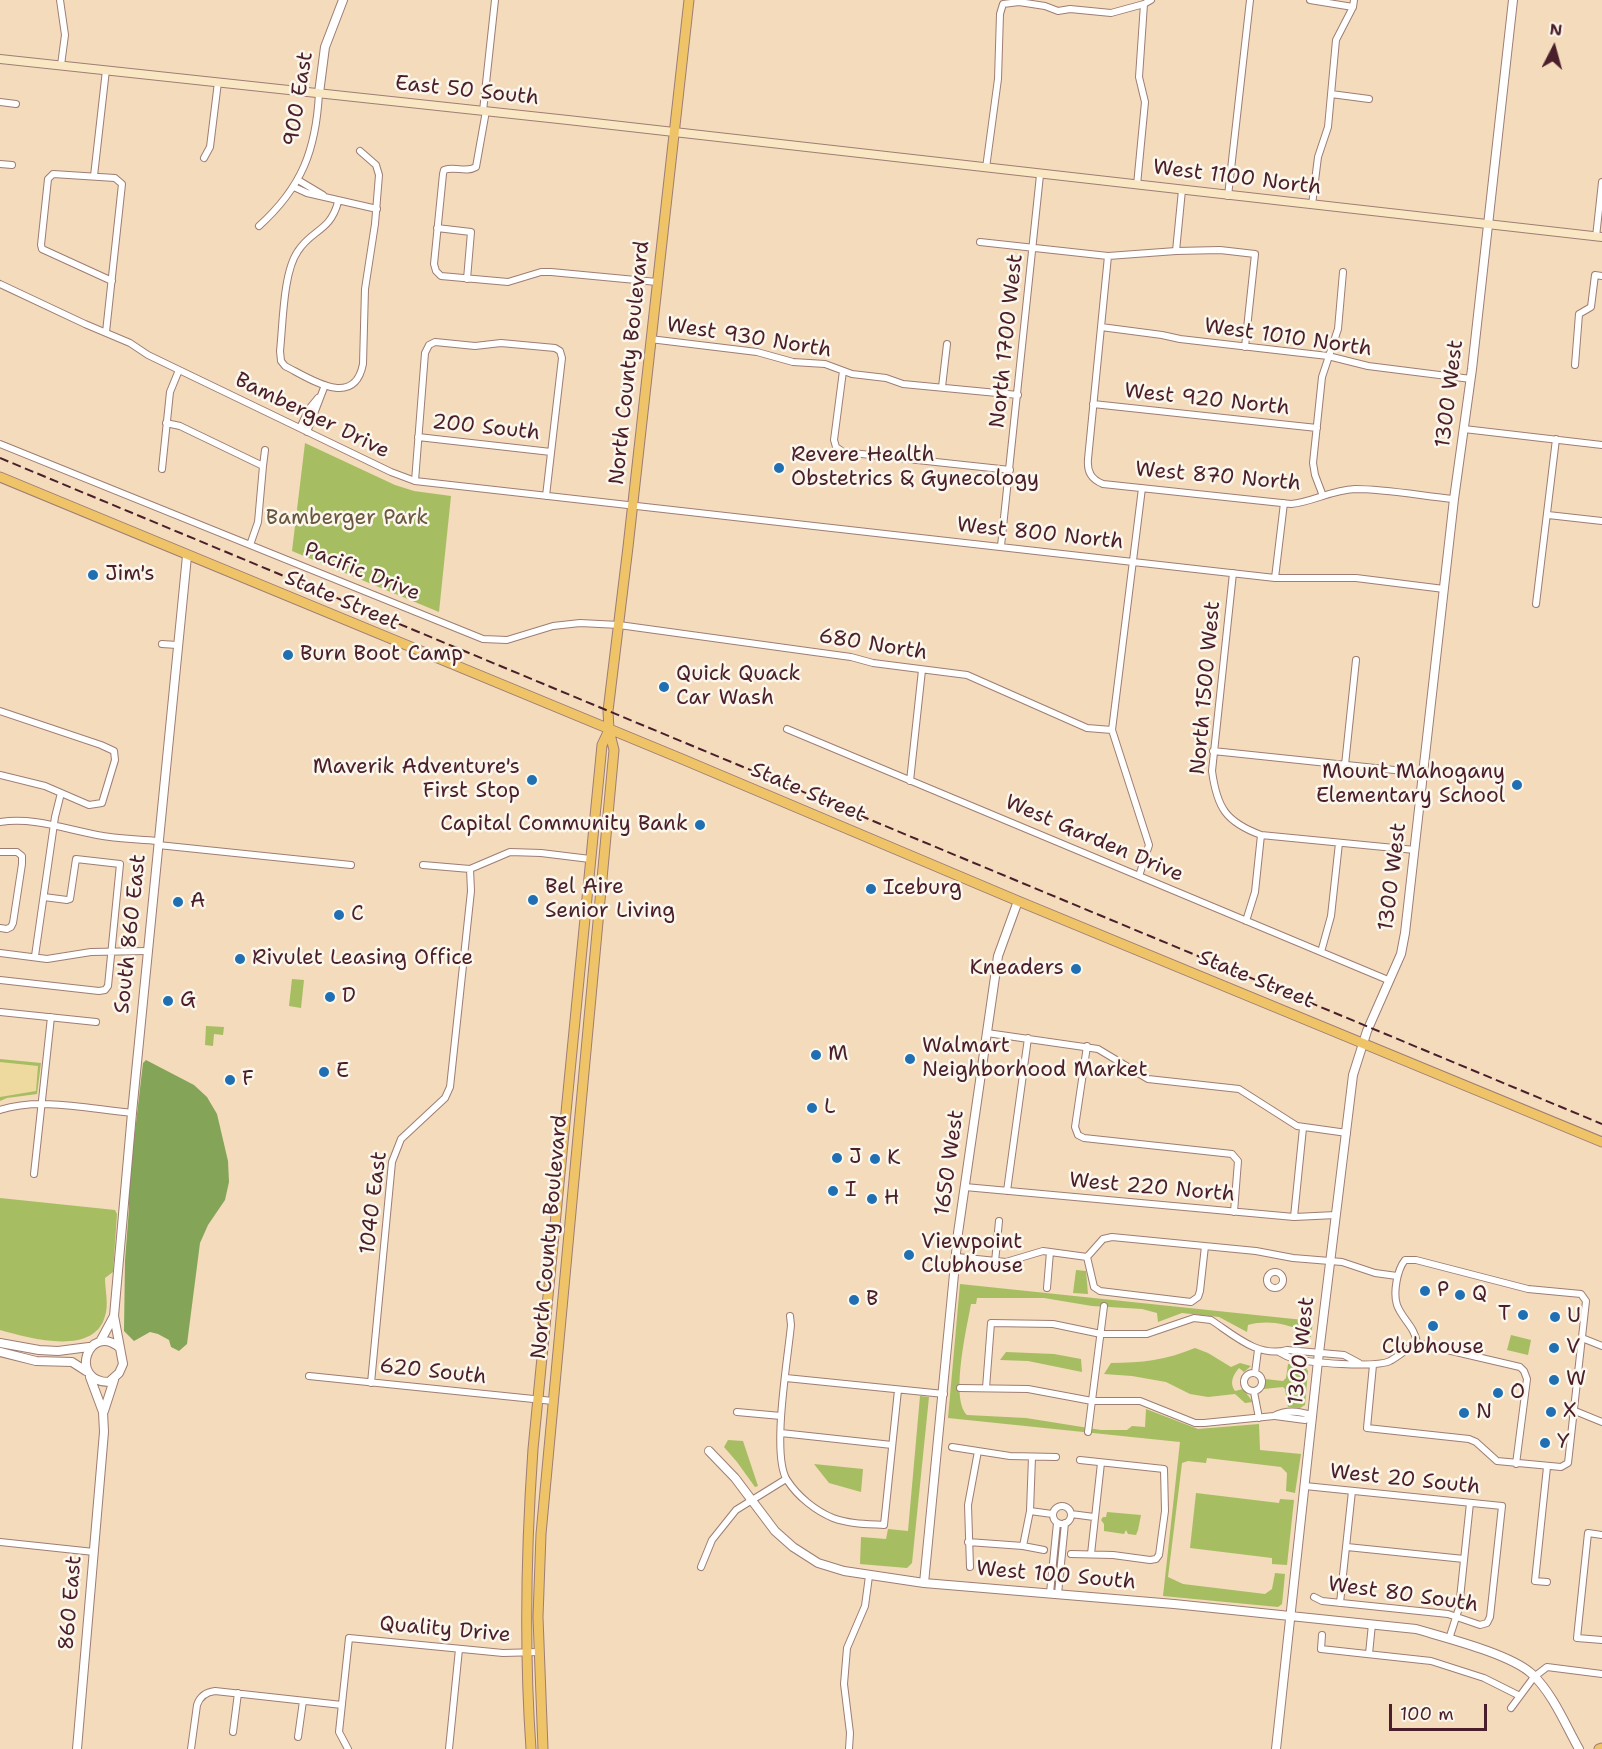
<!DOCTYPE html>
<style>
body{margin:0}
#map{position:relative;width:1602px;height:1749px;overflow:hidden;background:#f3dbbc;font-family:"Shantell Sans",sans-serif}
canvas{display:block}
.north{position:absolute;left:1524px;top:18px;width:60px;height:60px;-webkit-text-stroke:4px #fbf7ec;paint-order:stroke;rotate:6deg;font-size:16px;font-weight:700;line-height:24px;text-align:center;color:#4a1f2b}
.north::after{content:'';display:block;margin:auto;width:21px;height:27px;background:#4a1f2b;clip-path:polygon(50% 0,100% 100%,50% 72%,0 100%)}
.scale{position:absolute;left:1389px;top:1704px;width:98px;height:27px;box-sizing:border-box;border:3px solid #4a1f2b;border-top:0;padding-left:8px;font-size:18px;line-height:21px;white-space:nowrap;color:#4a1f2b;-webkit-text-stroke:4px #fbf7ec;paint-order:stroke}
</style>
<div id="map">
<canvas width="1602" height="1749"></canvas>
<div class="north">N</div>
<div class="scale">100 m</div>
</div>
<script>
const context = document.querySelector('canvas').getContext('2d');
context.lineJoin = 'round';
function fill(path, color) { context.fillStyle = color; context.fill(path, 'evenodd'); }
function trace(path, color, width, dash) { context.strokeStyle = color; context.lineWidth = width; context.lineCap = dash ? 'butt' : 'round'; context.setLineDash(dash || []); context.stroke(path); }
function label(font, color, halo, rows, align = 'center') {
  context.font = font + ' "Shantell Sans",sans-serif'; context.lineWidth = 5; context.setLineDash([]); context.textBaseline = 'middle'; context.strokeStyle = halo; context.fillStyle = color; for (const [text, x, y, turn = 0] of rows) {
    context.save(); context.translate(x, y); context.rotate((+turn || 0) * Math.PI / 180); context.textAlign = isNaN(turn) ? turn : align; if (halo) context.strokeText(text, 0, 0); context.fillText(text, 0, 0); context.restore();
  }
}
fill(new Path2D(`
 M305,443L395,485L414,491L451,496L439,612L292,551Z
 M292,979L304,980L301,1008L289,1006Z
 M206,1026L224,1027L223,1035L214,1034L213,1046L205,1045Z
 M0,1059L41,1063L37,1094L7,1098L0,1101Z
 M0,1198L115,1210L117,1214L113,1272L105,1278C105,1290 109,1305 105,1316C94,1357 29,1338 0,1330Z
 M1076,1270L1086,1271L1088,1294L1073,1293Z
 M960,1284L1313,1321L1311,1337L1302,1336V1331C1284,1323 1267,1320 1248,1325L1247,1332L1219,1317L1182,1313L1158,1322L1157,1313L1142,1309L1092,1306L1044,1298H977L976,1304H971C967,1327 950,1399 967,1415L1026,1418L1101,1430H1127L1132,1426L1145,1427L1146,1409L1198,1429L1259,1424L1260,1450L1301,1454L1295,1493L1286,1491L1287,1473L1281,1467L1207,1458L1206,1463L1188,1461L1182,1463L1168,1577L1183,1584L1265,1594L1272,1589L1275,1573L1285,1574L1282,1604L1278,1607L1163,1596L1180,1442L948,1418Z
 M1511,1335L1531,1340L1528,1355L1507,1350Z
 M1195,1348L1208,1353L1231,1367L1240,1363L1251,1366L1244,1372L1239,1368C1233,1375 1229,1383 1235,1391L1243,1389L1253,1402L1245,1403L1235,1394L1208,1397L1190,1394L1166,1382L1132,1376L1104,1374L1111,1363C1142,1363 1166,1360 1195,1348Z
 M1006,1352L1054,1354L1081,1359L1082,1372L1028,1361L1000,1360Z
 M1288,1364L1305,1366L1308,1371L1305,1405L1300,1408L1288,1407L1285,1389L1283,1387L1264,1389L1265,1379L1283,1381L1286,1378Z
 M920,1396L929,1397L912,1563L907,1568L860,1564L861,1537L886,1539L888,1529L908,1531Z
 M728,1440L743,1441L758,1486L755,1487L737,1462L724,1447Z
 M814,1464L863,1469L861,1492L829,1483Z
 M1196,1493L1279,1503L1280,1499L1294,1500L1287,1565L1272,1564V1558L1190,1548Z
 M1107,1512L1141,1515L1138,1530L1136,1535L1128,1534L1126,1530L1124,1534L1104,1531V1524L1101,1520L1103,1517H1106Z`), '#a6bd62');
fill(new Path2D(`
 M146,1060L194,1085L207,1097L217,1114L228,1161L229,1182L225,1200L208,1225L200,1243L187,1344L179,1351L171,1347L169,1340L158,1334L150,1332L134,1341L124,1331L125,1261L129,1208V1183L143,1063Z`), '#84a458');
fill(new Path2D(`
 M0,1062L38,1066L36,1091L0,1097Z`), '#eeda9e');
const minor = new Path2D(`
 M60,0L65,35L61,65
 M1310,0L1353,7
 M1331,94L1369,99
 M0,102L16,104
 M483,111L495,0
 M486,111L476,167C466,173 455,166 444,170L443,174L434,264L436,271L441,276L508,282L541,272H551L657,282
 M204,158L210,147L218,82
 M0,164L12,165
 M986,168L998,79L1000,14L1003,4L1019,2L1045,6L1058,11L1070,9L1111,13L1144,4L1151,0
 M94,176L106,70
 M298,180L323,195
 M1137,185L1145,102L1139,77L1144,4
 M294,187L307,193L377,209
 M1228,196L1250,0
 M338,202C330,232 312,229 298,251C283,272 283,324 280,351L281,361L285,366C309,378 354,410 363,364L365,289L375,224L379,175L376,165L360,151
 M1312,205L1318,157L1328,127L1336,40L1353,7L1354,0
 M259,226C302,187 316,150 319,93
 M437,228L471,232L467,279
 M1596,237L1602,182
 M980,242L1108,256L1176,251L1220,250L1255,254L1245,347
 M1176,251L1182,190
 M1108,256L1088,459C1087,472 1091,479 1103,484L1291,504C1313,502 1331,490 1355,489C1385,489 1423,496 1454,499
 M0,284L85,324L130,343L148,355L391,472L415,481L1275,578H1356L1444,589
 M1101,327L1162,335L1180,339L1328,356L1368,366L1471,379
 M106,332L122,184L115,178L53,174L48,179L41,245L42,249L112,281
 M650,339L757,352L793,362L825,364L852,374L886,378L903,384L1018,395
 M1575,365L1579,314L1591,307L1595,275L1602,276
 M843,371L834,440L836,447L843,452L1010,470
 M942,387L947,344
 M1093,404L1317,428
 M166,423L180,426L263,466L265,450
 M300,428L309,409L318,398
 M1464,429L1602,445
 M307,432L325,385
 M418,437L551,452
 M0,444L483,639L507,640L553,626L580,623L619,625L807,651L851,657L873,663L967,675L1087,728L1112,730
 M162,469L170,392L179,370
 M415,481L425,353L429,345L435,342L475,346L501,343L555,348L560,351L562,358L546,496
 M1323,496L1315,475L1313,463L1322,377L1338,329L1343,272
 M1548,515L1602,521
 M250,545L258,522L263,466
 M1001,546L1040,175
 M1233,573L1212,771C1217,808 1226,822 1261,835L1415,850
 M1275,578L1284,503
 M1536,604L1556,439
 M162,644L177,645
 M0,711L101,745L114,751L115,760L102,803L89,805L45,786L0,775
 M787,729L1388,980
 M1213,751L1423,773
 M1345,765L1356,660
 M910,781L922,670
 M0,822C34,817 65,829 97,835C117,839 138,839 158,841
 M158,845L351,865
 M0,852H17L22,856V864L13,923L11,927L7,929L0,928
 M423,865L470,869L510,852L541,853L590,859
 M1139,876L1149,845L1112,730L1142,488
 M1246,921L1255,892L1261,835
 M1321,952L1331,916L1339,843
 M0,953L47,959L91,952L148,951
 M35,956L55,817L61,793
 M0,980L99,991L105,990L108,986L120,864L76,859L70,899L67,900L44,897
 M0,1012L96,1022
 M987,1033L1098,1049L1148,1079L1239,1089L1297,1126L1347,1133
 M1087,1046L1075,1127L1078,1135L1084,1138L1232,1154L1238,1161L1234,1212
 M0,1110C41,1097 89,1109 132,1113
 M34,1174L51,1017
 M965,1187L1294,1217L1336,1215
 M1007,1191L1028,1038
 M1294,1217L1303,1128
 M957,1257L1006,1262L1043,1251L1087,1257
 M1087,1257L1103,1239L1112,1237L1256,1251L1293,1258L1342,1262L1375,1273L1397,1276
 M1087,1257L1094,1287L1100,1291L1191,1302L1198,1297L1200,1291L1205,1246
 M995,1262L999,1221
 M1267 1280a8 8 0 1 1 16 0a8 8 0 1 1-16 0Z
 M1047,1288L1050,1252
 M790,1316L791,1325C788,1358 771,1455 787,1480C798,1497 816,1511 833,1518C849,1524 867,1524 884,1525L898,1390
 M1582,1338L1602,1346
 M1279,1352C1283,1354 1287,1357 1292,1358C1309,1363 1375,1368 1390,1361C1399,1356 1408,1348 1417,1343L1520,1367L1524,1371L1527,1379L1516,1464
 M1373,1365L1367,1428L1469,1439L1476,1442L1497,1461L1561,1467L1568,1463L1586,1301L1581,1294L1528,1289L1416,1260H1405C1397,1270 1393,1293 1397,1305C1402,1319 1415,1327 1417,1343
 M1244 1382a9 9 0 1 1 18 0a9 9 0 1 1-18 0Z
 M1255,1373L1258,1350
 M309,1376L553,1401
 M786,1378L944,1394
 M371,1383L392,1162L401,1139L445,1098L450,1087L471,891L470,869
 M960,1388L1028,1389L1092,1401H1140L1195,1423H1204L1274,1416C1287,1409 1300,1411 1313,1416
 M986,1388L991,1323L1053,1324L1101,1334H1147L1194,1318L1211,1320C1234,1335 1258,1358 1287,1350L1344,1355L1359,1363
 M1254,1392L1259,1418
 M1575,1411L1602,1422
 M737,1412L781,1416
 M1275,1416L1305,1420L1313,1416
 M1088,1432L1104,1306
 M781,1433L892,1445
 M952,1447L1010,1456L1056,1457
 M1547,1467L1535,1581L1547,1582
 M1305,1486L1502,1506L1490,1617L1487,1623L1480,1625L1448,1614L1322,1601L1314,1597
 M1053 1515a9 9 0 1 1 18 0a9 9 0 1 1-18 0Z
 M1030,1511L1052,1514
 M1071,1514L1094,1517
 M1602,1535L1588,1533L1577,1638L1602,1640
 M0,1542L94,1552
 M968,1542L1023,1546L1044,1550
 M1023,1546L1030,1511L1032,1457
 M1347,1547L1464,1559
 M1071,1554L1113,1555L1150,1560L1156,1559L1159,1555L1165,1511L1164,1469L1080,1460
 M1091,1554L1101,1463
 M701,1567L712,1540L736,1510L786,1479
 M970,1567L968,1505L978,1451
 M1050,1593L1057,1523
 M1058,1594L1065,1523
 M1340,1603L1352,1491
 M1322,1635L1321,1649L1431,1661L1484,1678L1520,1696
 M1449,1639L1459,1608L1470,1503
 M1369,1654L1372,1624
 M1511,1708L1534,1677L1547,1667L1602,1674
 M233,1732L238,1693
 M298,1737L303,1701
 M191,1749L197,1705C200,1696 206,1692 215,1691L342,1705
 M348,1749L339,1732L349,1638L503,1653L539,1652
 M449,1749L459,1649
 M849,1749L850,1733L844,1684L847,1648L865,1606L869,1576`);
const tertiary = new Path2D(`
 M319,93L325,47L343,0
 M101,1340L114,1316
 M0,1343L39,1350L58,1351L89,1347
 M120,1348C88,1321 68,1382 109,1382L119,1373L123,1364L114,1316L132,1113L187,556
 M0,1352L36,1361L72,1362L86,1371
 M104,1411L114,1380
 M709,1451L735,1478L775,1531L793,1547L818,1563L844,1571L924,1583L1174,1604L1416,1629C1446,1638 1511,1654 1532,1674C1553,1694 1565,1724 1579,1749
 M924,1583L958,1233L998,956L1018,901
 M77,1749L104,1432L103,1412L90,1377
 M1276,1749L1318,1361L1353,1075L1367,1031L1401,954L1405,933L1454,499L1472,369L1513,0`);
const secondary = new Path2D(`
 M0,59L568,120L1602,237`);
const primary = new Path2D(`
 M0,477L682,759L1018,901L1602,1142
 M531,1749C524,1649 526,1549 533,1449L602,745L609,730
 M543,1749L538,1617L541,1534L614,750L609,730L608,711L628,547L689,0
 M1599,1749L1602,1748`);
trace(minor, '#9e7d74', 8);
trace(tertiary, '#9e7d74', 10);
trace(secondary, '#9e7d74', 10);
trace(primary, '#9e7d74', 11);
trace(minor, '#fff', 6);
trace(tertiary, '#fff', 8);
trace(secondary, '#f9e7c3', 8);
trace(primary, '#efc469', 9);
trace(new Path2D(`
 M0,458L1602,1124`), '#4a1f2b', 2, [9, 4.5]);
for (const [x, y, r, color] of [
 [779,468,6,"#1f6fb2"],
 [93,575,6,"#1f6fb2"],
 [288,655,6,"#1f6fb2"],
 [664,687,6,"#1f6fb2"],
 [532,780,6,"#1f6fb2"],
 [1517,785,6,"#1f6fb2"],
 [700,825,6,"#1f6fb2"],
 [871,889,6,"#1f6fb2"],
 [533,900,6,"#1f6fb2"],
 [178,902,6,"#1f6fb2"],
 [339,915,6,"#1f6fb2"],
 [240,959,6,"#1f6fb2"],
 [1076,969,6,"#1f6fb2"],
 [330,997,6,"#1f6fb2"],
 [168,1001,6,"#1f6fb2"],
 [816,1055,6,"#1f6fb2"],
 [910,1059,6,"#1f6fb2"],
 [324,1072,6,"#1f6fb2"],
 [230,1080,6,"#1f6fb2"],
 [812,1108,6,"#1f6fb2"],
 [837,1158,6,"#1f6fb2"],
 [875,1159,6,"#1f6fb2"],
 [833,1191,6,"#1f6fb2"],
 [872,1199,6,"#1f6fb2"],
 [909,1255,6,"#1f6fb2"],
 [1425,1291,6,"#1f6fb2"],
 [1460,1295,6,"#1f6fb2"],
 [854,1300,6,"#1f6fb2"],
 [1523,1315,6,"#1f6fb2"],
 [1555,1317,6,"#1f6fb2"],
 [1433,1326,6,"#1f6fb2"],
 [1554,1348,6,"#1f6fb2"],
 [1554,1380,6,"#1f6fb2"],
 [1498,1393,6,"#1f6fb2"],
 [1551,1412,6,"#1f6fb2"],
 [1464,1413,6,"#1f6fb2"],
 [1545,1443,6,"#1f6fb2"]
]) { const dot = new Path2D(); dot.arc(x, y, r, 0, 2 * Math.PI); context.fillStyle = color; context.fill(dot); trace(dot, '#fbf7ec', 2); }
label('21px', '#4a1f2b', '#fbf7ec', [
 ["East 50 South",467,91,6],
 ["900 East",299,99,-81],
 ["West 1100 North",1237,178,7],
 ["West 930 North",749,338,9],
 ["West 1010 North",1288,338,8],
 ["North 1700 West",1007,341,-84],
 ["North County Boulevard",630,363,-84],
 ["1300 West",1450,394,-83],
 ["West 920 North",1207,400,6],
 ["Bamberger Drive",312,416,26],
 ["200 South",486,428,6],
 ["West 870 North",1218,477,5],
 ["West 800 North",1040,534,6],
 ["Pacific Drive",362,572,22],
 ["State Street",342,601,23],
 ["680 North",873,645,9],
 ["North 1500 West",1206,688,-85],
 ["State Street",808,793,23],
 ["West Garden Drive",1094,839,23],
 ["1300 West",1393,877,-83],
 ["South 860 East",131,934,-84],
 ["State Street",1256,980,22],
 ["1650 West",950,1163,-82],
 ["West 220 North",1152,1188,5],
 ["1040 East",374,1203,-83],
 ["North County Boulevard",550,1237,-85],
 ["1300 West",1302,1351,-84],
 ["620 South",433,1372,6],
 ["West 20 South",1405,1480,6],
 ["West 100 South",1056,1576,5],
 ["West 80 South",1403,1595,8],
 ["860 East",71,1603,-85],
 ["Quality Drive",445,1630,5]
]);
label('21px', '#4a1f2b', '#fbf7ec', [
 ["Revere Health",791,456],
 ["Obstetrics & Gynecology",791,480],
 ["Jim's",105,575],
 ["Burn Boot Camp",300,655],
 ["Quick Quack",676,675],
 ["Car Wash",676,699],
 ["Maverik Adventure's",520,768,"right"],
 ["First Stop",520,792,"right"],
 ["Mount Mahogany",1505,773,"right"],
 ["Elementary School",1505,797,"right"],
 ["Capital Community Bank",688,825,"right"],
 ["Bel Aire",545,888],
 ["Senior Living",545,912],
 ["Iceburg",883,889],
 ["A",190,902],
 ["C",351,915],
 ["Rivulet Leasing Office",252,959],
 ["Kneaders",1064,969,"right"],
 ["D",342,997],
 ["G",180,1001],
 ["Walmart",922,1047],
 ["Neighborhood Market",922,1071],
 ["M",828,1055],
 ["E",336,1072],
 ["F",242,1080],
 ["L",824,1108],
 ["J",849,1158],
 ["K",887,1159],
 ["I",845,1191],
 ["H",884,1199],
 ["Viewpoint",921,1243],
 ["Clubhouse",921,1267],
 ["P",1437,1291],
 ["Q",1472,1295],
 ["B",866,1300],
 ["T",1511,1315,"right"],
 ["U",1567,1317],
 ["Clubhouse",1433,1348,"center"],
 ["V",1566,1348],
 ["W",1566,1380],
 ["O",1510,1393],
 ["X",1563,1412],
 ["N",1476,1413],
 ["Y",1557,1443]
], 'left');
label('21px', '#6a563e', '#fbf7ec', [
 ["Bamberger Park",347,519]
]);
</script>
